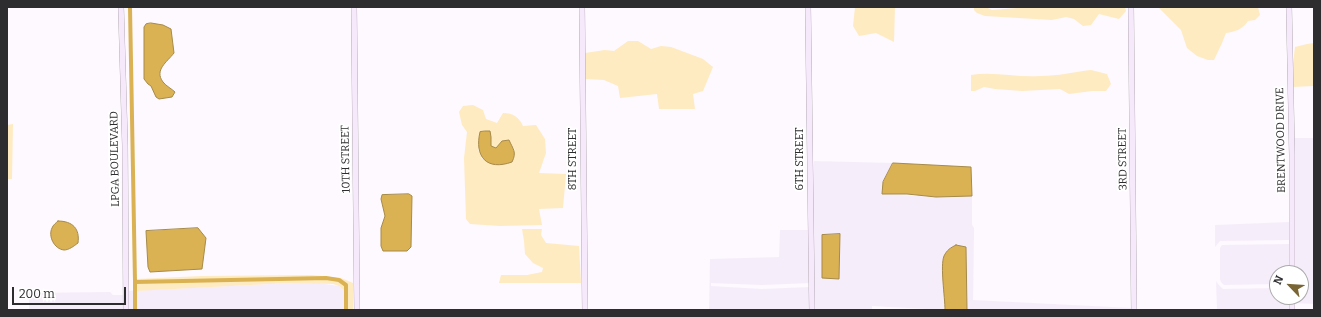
<!DOCTYPE html>
<style>
body{margin:0}
#map{position:relative;width:1321px;height:317px;overflow:hidden;background:#fdf9fe;font-family:Bitter,serif}
canvas{display:block}
.frame{position:absolute;inset:0;border:8px solid #2d2c2e;pointer-events:none}
.north{position:absolute;left:1269px;top:265px;width:40px;height:40px;box-sizing:border-box;background:#fff;border:1px solid #ababab;border-radius:50%;rotate:295deg;font-size:11px;font-weight:700;line-height:16px;text-align:center;color:#2d2c2e}
.north::after{content:'';display:block;margin:auto;width:14px;height:18px;background:#7a6534;clip-path:polygon(50% 0,100% 100%,50% 72%,0 100%)}
.scale{position:absolute;left:12px;top:287px;width:114px;height:18px;box-sizing:border-box;border:2px solid #2d2c2e;border-top:0;padding-left:5px;font-size:12px;line-height:14px;white-space:nowrap;color:#2d2c2e;-webkit-text-stroke:3px #fff;paint-order:stroke}
</style>
<div id="map">
<canvas width="1321" height="317"></canvas>
<div class="frame"></div>
<div class="north">N</div>
<div class="scale">200 m</div>
</div>
<script>
const context = document.querySelector('canvas').getContext('2d');
context.lineJoin = 'round';
function fill(path, color) { context.fillStyle = color; context.fill(path, 'evenodd'); }
function trace(path, color, width, dash) { context.strokeStyle = color; context.lineWidth = width; context.lineCap = dash ? 'butt' : 'round'; context.setLineDash(dash || []); context.stroke(path); }
function label(font, color, halo, rows, align = 'center') {
  context.font = font + ' Bitter,serif'; context.lineWidth = 4; context.setLineDash([]); context.textBaseline = 'middle'; context.strokeStyle = halo; context.fillStyle = color; for (const [text, x, y, turn = 0] of rows) {
    context.save(); context.translate(x, y); context.rotate((+turn || 0) * Math.PI / 180); context.textAlign = isNaN(turn) ? turn : align; if (halo) context.strokeText(text, 0, 0); context.fillText(text, 0, 0); context.restore();
  }
}
fill(new Path2D(`
 M1293,138H1314V304L1294,303V297H1301V273H1294Z
 M814,161L893,163L883,182L882,194L936,197L972,196V225L974,228V235L973,300L1132,308V310H967L966,247L944,256L943,270L945,310L872,306V310H814L813,189Z
 M1289,222V240L1220,241L1215,247V258V225Z
 M780,230H808L810,283L762,285L711,283V286L762,289L810,287V310H709L710,259L779,257Z
 M1289,244V273H1277V284L1224,285L1221,282L1220,279V248L1222,245Z
 M1216,281L1218,284L1223,289L1277,288V297H1290V310H1217Z
 M289,283H319L339,286L347,293L345,310H128V291Z
 M110,292L113,295H124V310H29V293Z`), '#f6edfa');
fill(new Path2D(`
 M855,7H895L894,42L876,33L859,36L853,26Z
 M974,7H986L992,10L1030,7H1125L1126,11L1119,19L1099,14L1091,25L1083,26L1074,19L1066,17L1052,20L985,16L977,13L974,10Z
 M1158,7H1258L1260,15L1255,20L1248,21C1243,29 1235,32 1226,33L1222,43L1214,60H1208L1197,56L1187,48L1181,30Z
 M628,41H638L651,49L661,46L671,47L703,59L713,67L703,91L693,94L695,109H659L657,94L620,98L618,86L604,80L585,79V53L605,50L614,51Z
 M1314,43V86L1292,87V71L1295,47L1307,44Z
 M1091,70L1107,74L1111,84L1106,91H1092L1069,94L1060,89L1022,91L995,89L984,87L975,91H971V75C994,71 1017,78 1041,76C1058,76 1074,72 1091,70Z
 M473,105L483,110L486,119L497,123L503,113C513,113 519,117 523,126L536,125L545,139L546,153L539,173L566,174L563,208L539,209L542,225L500,226L470,224L466,219L464,158L467,132L462,125L459,112L463,106ZM491,137V146L496,148L502,141L509,140L515,150L482,159L478,149Z
 M13,124L12,179H7V125Z
 M522,229H542L541,235L546,243L579,246L581,283H499L501,275H527L542,272L543,268L533,263L525,254L524,241Z
 M312,275L341,278L353,283V310H345L347,293L339,286L333,284L289,283L136,291V279L202,276Z`), '#feebc2');
const water = new Path2D(`
 M151,23L163,25L171,29L174,53C167,62 154,70 163,82C166,86 172,89 175,92L172,97L159,99L156,97L151,86L148,84L144,79V27L146,24Z
 M485,131H490L491,137V146L496,148L502,141L509,140C513,149 517,152 512,162C487,171 474,157 480,132Z
 M893,163L971,167L972,196L936,197L907,194H882L883,182Z
 M409,194L412,196L411,247L407,251H383L381,246V228L385,216L381,199L382,195Z
 M58,221C73,221 80,229 78,243C74,246 69,250 64,250C54,249 48,236 52,228C53,225 56,223 58,221Z
 M198,228L206,238L202,269L150,272L148,267L146,231Z
 M840,234L839,279L822,278V235Z
 M956,245L966,247L967,310H945C945,297 940,266 944,256C947,250 950,248 956,245Z`);
fill(water, '#dab254');
trace(water, '#a68a49', 1);
trace(new Path2D(`
 M130,7L135,282
 M135,310V282L326,278L339,280L346,285V310`), '#dab254', 4);
const secondary = new Path2D(`
 M121,7L125,145L126,310
 M354,7L357,310
 M582,7L585,310
 M808,7L812,310
 M1131,7L1134,310
 M1289,7L1292,155V273
 M1292,297V310`);
trace(secondary, '#948f95', 6);
trace(secondary, '#f7e9fc', 5.5);
label('11px', '#2d2c2e', '#fff', [
 ["BRENTWOOD DRIVE",1281,140,-91],
 ["LPGA BOULEVARD",115,159,-91],
 ["10TH STREET",346,159,-91],
 ["8TH STREET",573,159,-90],
 ["6TH STREET",800,159,-90],
 ["3RD STREET",1123,159,-91]
]);
</script>
